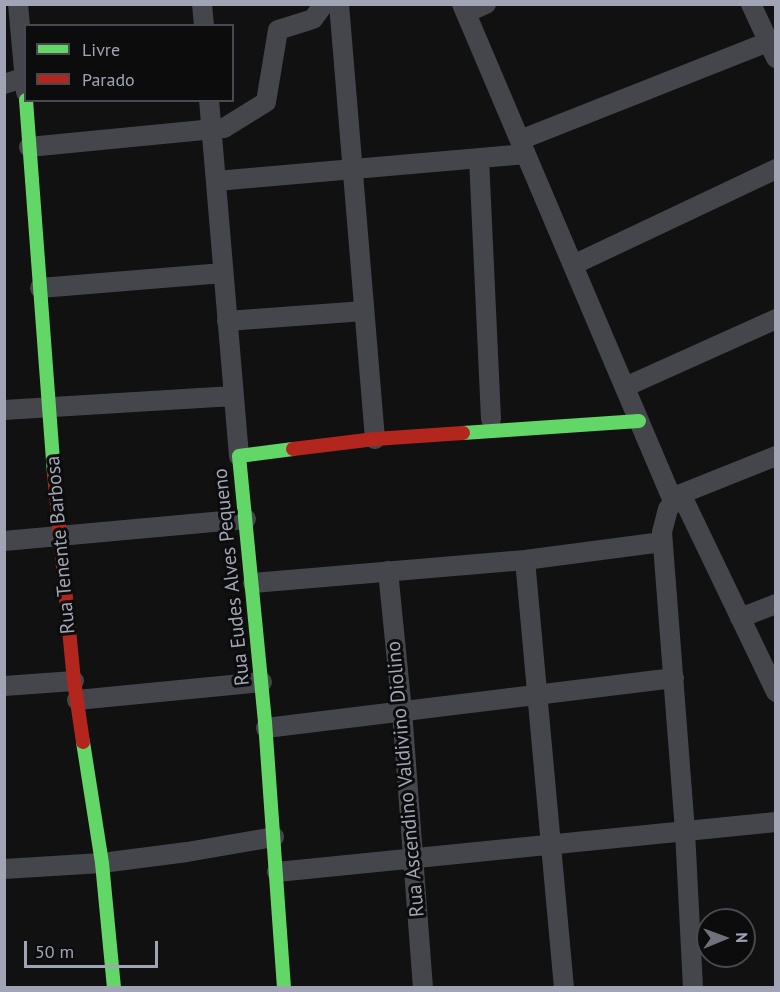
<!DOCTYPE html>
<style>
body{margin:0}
#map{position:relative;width:780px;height:992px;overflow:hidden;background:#111112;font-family:"PT Sans",sans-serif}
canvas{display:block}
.frame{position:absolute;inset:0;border:6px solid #a1a4b4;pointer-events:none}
.legend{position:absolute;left:24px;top:24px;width:210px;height:78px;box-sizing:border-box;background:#0c0c0d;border:2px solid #484950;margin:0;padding:8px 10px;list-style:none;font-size:18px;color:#a1a4b4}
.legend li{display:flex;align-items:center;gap:12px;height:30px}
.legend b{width:30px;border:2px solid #484950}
.north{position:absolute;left:696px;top:908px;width:60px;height:60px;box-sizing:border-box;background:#0c0c0d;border:2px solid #484950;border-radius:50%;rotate:89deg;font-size:16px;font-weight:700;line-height:24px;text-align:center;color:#a1a4b4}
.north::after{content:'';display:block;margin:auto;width:21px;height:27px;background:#6f717b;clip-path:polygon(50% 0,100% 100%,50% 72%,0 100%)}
.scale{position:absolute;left:24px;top:941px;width:134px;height:27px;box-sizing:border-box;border:3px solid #a1a4b4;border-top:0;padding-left:8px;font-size:18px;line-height:21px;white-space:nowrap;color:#a1a4b4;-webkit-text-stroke:4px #0c0c0d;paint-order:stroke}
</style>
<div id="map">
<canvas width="780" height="992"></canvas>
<div class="frame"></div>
<ul class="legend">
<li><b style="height:8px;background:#63d668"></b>Livre</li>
<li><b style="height:8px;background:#b3261e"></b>Parado</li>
</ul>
<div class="north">N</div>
<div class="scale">50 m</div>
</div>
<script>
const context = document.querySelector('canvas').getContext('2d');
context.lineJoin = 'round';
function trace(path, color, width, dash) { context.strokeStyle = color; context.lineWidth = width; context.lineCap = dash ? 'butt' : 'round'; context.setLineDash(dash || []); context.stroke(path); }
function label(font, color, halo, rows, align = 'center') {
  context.font = font + ' "PT Sans",sans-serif'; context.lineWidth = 6; context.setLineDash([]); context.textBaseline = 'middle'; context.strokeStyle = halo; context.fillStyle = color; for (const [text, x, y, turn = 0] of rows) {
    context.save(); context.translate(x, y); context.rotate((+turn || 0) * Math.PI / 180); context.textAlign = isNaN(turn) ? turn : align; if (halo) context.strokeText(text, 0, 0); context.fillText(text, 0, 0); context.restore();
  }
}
trace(new Path2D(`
 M18,4L26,92
 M202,4L204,26
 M339,4L375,439
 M462,4L673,501
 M751,4L776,58
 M466,13L486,4
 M4,84L26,77
 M209,100L239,456
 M520,140L768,42
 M29,147L224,128L266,102L278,30L313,19L324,4
 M479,158L491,419
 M216,181L526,154
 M573,265L776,169
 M40,288L223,273
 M227,321L364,311
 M625,387L776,319
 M4,410L233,396
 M681,494L776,692
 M4,541L246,519
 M525,560L564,988
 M388,571L402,711L423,988
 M253,583L525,560L662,542
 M740,618L776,604
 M4,686L74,681
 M77,700L262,682
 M266,728L674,678
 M4,869L102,863L187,852L274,837
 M277,872L776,822
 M693,988L685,831L662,532L668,509L681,494L776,456`), '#45464b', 20);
trace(new Path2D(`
 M26,100L54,474
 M463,433L639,421
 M83,742L102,863L114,988
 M284,988L265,722L239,456L293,449`), '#63d668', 14);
trace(new Path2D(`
 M293,449L375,439L463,433
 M54,474L74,681L83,742`), '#b3261e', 14);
label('20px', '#a1a4b4', '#0c0c0d', [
 ["Rua Tenente Barbosa",61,545,-95],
 ["Rua Eudes Alves Pequeno",232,577,-96],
 ["Rua Ascendino Valdivino Diolino",406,779,-95]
]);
</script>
